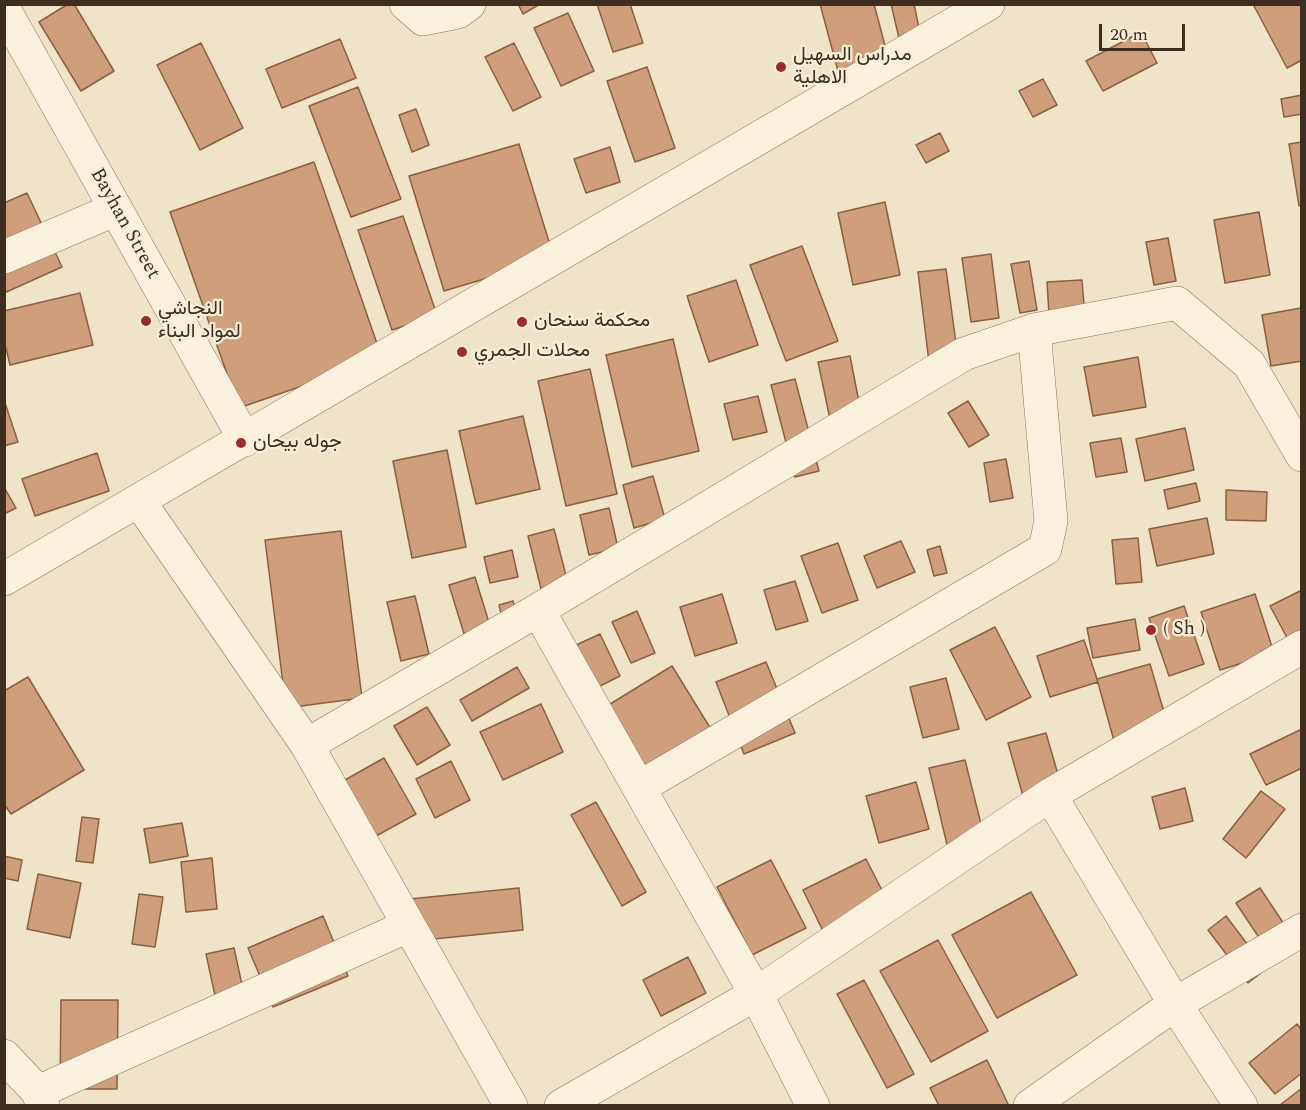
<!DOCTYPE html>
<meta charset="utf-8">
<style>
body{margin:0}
#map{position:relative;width:1306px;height:1110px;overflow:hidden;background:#f0e4c8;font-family:Spectral,serif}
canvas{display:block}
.frame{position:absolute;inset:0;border:6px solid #3d2e20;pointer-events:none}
.scale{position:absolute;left:1099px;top:24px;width:86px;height:27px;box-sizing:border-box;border:3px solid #3d2e20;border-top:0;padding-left:8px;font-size:18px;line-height:21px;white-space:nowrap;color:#3d2e20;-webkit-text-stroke:4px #f7eed8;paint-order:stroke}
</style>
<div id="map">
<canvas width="1306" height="1110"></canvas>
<div class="frame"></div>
<div class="scale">20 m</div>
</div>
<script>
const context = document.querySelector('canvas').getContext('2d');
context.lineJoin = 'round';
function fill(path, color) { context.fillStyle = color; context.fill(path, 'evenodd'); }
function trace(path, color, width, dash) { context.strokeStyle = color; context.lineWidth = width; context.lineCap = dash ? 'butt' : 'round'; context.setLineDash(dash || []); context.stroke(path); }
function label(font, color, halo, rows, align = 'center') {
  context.font = font + ' Spectral,Vazirmatn,serif'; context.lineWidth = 4.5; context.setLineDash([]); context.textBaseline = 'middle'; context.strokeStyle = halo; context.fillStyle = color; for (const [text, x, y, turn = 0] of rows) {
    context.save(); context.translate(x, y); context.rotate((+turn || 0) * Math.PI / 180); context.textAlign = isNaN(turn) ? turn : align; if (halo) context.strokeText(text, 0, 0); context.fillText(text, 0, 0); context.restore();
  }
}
const building = new Path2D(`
 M68,4H74L114,71L81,91L39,22Z
 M518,4H540L523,14Z
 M597,4H630L643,43L613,52Z
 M820,4H874L888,57L838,71Z
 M891,4H914L920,33L899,38Z
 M1253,4H1302V60L1287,68Z
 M568,13L594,71L561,86L534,28Z
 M1141,32L1157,63L1103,91L1086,61Z
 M340,39L356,78L282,108L266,69Z
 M201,43L243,128L200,150L157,65Z
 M514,43L541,97L513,111L485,57Z
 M647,67L675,148L635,162L607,81Z
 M1043,79L1057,105L1033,117L1019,91Z
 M358,87L401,199L351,217L309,106Z
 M1302,95V114L1284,117L1281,99Z
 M416,109L429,145L412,152L399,115Z
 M940,133L949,151L926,163L916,145Z
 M1302,142V205L1299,206L1289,144Z
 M519,144L554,258L444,291L409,176Z
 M610,147L620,182L586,193L574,159Z
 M314,162L382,358L239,408L170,212Z
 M27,193L62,267L4,293V203Z
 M885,202L900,275L853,285L838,213Z
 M1259,212L1270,275L1225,283L1214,220Z
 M403,216L437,315L392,330L358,230Z
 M1168,238L1176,281L1154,285L1146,242Z
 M802,246L838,341L786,361L750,265Z
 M991,254L999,318L971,322L962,258Z
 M1029,261L1037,310L1020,313L1011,264Z
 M946,269L958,358L929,362L918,272Z
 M736,280L758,345L709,362L687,296Z
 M1082,280L1086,329L1050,331L1047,282Z
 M80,293L93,345L10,365L4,340V311Z
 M1301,308L1302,361L1271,366L1262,315Z
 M673,339L699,451L632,467L606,355Z
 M850,356L861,412L830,419L818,362Z
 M1138,357L1146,407L1093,416L1084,367Z
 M590,369L617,494L566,506L538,381Z
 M795,379L819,471L795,477L771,385Z
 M758,396L767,432L733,440L724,404Z
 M4,400L18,442L4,446Z
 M968,401L989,435L969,447L948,413Z
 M523,416L540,489L476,504L459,431Z
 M1185,428L1194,470L1145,481L1136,439Z
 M1121,438L1127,472L1096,477L1090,443Z
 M447,450L466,547L412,558L393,461Z
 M97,453L109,491L35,516L22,479Z
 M1006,459L1013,498L990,502L984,463Z
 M653,476L665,519L634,528L623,485Z
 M1196,483L1200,501L1168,509L1164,490Z
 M4,487L16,508L4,514Z
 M1226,490L1267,492L1266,521L1226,520Z
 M609,508L618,548L589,555L580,515Z
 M1207,518L1214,554L1157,566L1149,529Z
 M554,529L572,599L545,605L528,536Z
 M341,531L362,698L286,708L265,540Z
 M1138,538L1142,582L1116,584L1112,540Z
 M901,541L915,572L877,588L864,556Z
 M838,543L858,600L822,613L801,556Z
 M940,546L947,573L934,576L927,550Z
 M512,550L518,577L490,583L484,557Z
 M475,577L495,642L469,650L449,585Z
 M795,581L808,621L776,630L764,590Z
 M1302,590V658L1299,660L1270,606Z
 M722,594L737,643L695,656L680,607Z
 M1255,594L1274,653L1220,670L1201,612Z
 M415,596L429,654L401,661L387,602Z
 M513,601L520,630L506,634L499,605Z
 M1184,606L1204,664L1169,676L1149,618Z
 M637,611L655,653L631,663L612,622Z
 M1135,619L1140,650L1093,658L1087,628Z
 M995,627L1031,697L986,720L950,650Z
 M600,634L620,676L594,689L574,646Z
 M1084,640L1098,682L1050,697L1037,656Z
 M766,662L795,733L744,754L716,682Z
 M1150,664L1168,726L1114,741L1097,679Z
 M672,666L722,747L658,787L607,706Z
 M517,667L529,688L472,721L460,700Z
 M28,677L84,770L11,814L4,804V691Z
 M946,678L959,729L923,738L910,687Z
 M541,704L563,752L503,780L480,732Z
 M427,707L450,745L417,765L394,726Z
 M1302,729V768L1266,785L1250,754Z
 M1046,733L1061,785L1023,796L1008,743Z
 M384,758L416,814L367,841L336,785Z
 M965,760L985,840L948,849L929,768Z
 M451,761L470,800L435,818L416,779Z
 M916,782L929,829L879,843L866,796Z
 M1185,788L1193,821L1160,829L1152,797Z
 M1261,791L1285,809L1246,858L1223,839Z
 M596,802L646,892L622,906L571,815Z
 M82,817L99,819L93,863L76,861Z
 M182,823L188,856L150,863L144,829Z
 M4,856L22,860L18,881L4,878Z
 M212,858L217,909L186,912L181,862Z
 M866,859L891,908L827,939L803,890Z
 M771,860L806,928L752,955L717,887Z
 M38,874L81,883L70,938L27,929Z
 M519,888L523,930L404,942L400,900Z
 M1260,888L1286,927L1262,942L1236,903Z
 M1031,892L1077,975L997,1018L952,935Z
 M139,894L163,897L155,947L132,944Z
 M323,916L348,976L273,1007L248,948Z
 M1226,916L1266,969L1248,983L1208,930Z
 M938,940L988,1031L931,1062L880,971Z
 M234,948L244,994L216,1000L206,954Z
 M688,957L706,993L661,1016L643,980Z
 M864,980L914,1074L887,1088L837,994Z
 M61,1000H118L117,1089H60Z
 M1297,1024L1302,1030V1073L1275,1094L1249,1063Z
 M987,1060L1009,1106H939L930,1088Z
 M1302,1088V1106L1280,1105Z`);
fill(building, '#cf9f7d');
trace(building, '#8d5f41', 1.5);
const minor = new Path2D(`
 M406,4L423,19L458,12L469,4
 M4,9L245,440
 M4,257L116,209
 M139,501L307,745L511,1106
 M4,579L988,4
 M538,610L756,994L813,1106
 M307,745L538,610L964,354L1034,330L1177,303L1249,364L1302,455
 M640,787L1045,549L1051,521L1034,330
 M1050,795L1175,1004L1241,1106
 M4,1056L38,1092L43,1106
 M38,1092L408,926
 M561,1106L756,994L1050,795L1302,647
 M1030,1106L1175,1004L1302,930`);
trace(minor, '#8d765c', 34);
trace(minor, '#faf1dc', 33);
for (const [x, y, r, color] of [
 [781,67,6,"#9e2a2b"],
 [146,321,6,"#9e2a2b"],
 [522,322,6,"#9e2a2b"],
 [462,352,6,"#9e2a2b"],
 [241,443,6,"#9e2a2b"],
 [1151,630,6,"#9e2a2b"]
]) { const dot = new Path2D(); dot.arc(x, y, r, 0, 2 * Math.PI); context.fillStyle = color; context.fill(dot); trace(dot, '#f7eed8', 2); }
label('20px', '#3d2e20', '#f7eed8', [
 ["مدراس السهيل",793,56],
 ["الاهلية",793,79],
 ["النجاشي",158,310],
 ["لمواد البناء",158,333],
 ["محكمة سنحان",534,322],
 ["محلات الجمري",474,352],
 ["جوله بيحان",253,443],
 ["( Sh )",1163,630]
], 'left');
label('20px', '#3d2e20', '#f7eed8', [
 ["Bayhan Street",124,224,61]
]);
</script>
